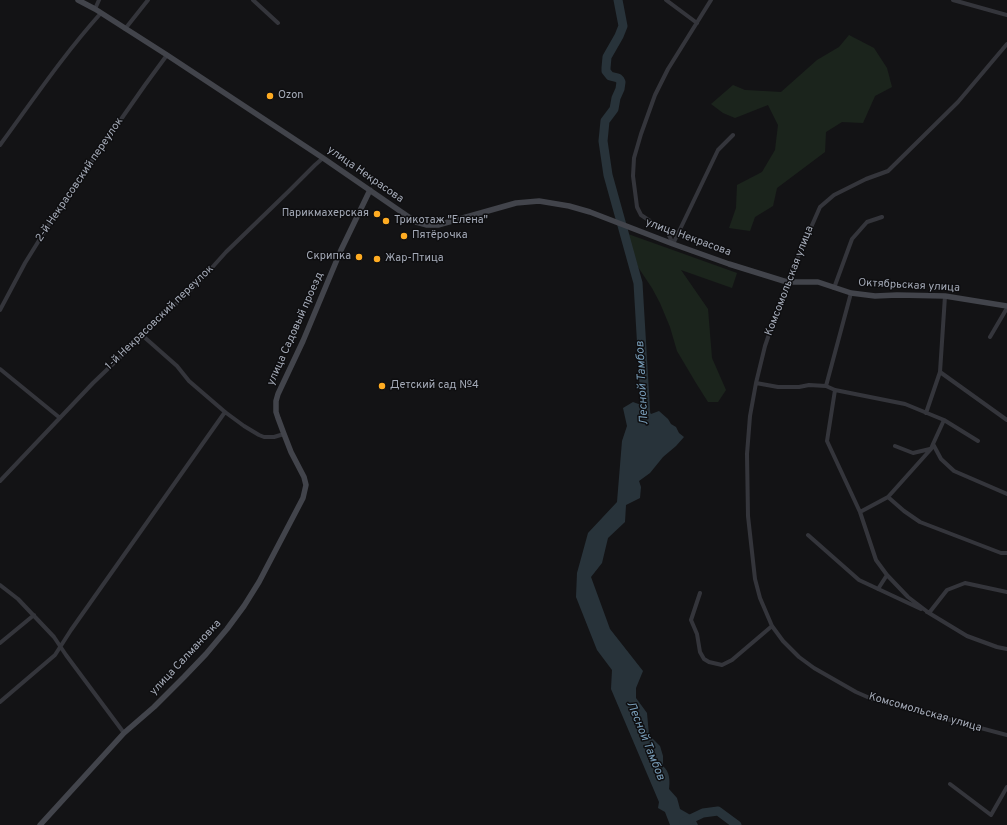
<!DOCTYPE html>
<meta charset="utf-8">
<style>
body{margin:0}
canvas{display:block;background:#131315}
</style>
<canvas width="1007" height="825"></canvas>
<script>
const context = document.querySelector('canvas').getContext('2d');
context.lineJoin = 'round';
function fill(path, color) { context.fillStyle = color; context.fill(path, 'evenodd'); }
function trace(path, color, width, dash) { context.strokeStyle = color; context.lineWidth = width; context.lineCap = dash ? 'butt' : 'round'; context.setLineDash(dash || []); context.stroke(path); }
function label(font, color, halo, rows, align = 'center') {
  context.font = font + ' Overpass,sans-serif'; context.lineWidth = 3; context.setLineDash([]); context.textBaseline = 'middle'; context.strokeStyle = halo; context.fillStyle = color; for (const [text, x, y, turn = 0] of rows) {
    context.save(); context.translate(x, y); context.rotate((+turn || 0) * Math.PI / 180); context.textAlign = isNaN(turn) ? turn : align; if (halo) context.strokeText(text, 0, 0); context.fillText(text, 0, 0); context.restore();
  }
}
fill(new Path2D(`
 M849,35L874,48L887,68L892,87L875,96L863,123L842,122L826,132L825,152L777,188L773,206L755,217L750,231L729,228L736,208L737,185L762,172L775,150L778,125L768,105L735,118L723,113L711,104L733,85L745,90L781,92L817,60L839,47Z
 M628,234L737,273L732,288L681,270L708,309L712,358L726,390L718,402H708L696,383L677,351L670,327L660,303L652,288L638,267L633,252Z`), '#1b241c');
fill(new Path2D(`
 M633,402L644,406L651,414L659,411L668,419L671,424L676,427L679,433L684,437L676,446L663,457L650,473L639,481L641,487L640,498L626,505L625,522L608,538L602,563L591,577L610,629L643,671L636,688V698L647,713L649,735L660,746L663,756V766C670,772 670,781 669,789L677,798L680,809L694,817L698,825H670L665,812L658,808L659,802L611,689L612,670L597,650L576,597L577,573L588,533L617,502L622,441L627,426L623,408Z`), '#28333a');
trace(new Path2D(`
 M618,0L623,26L619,36L607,57L606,68V71L610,76L618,78L620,80L621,82L620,89L616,98L614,109L605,121L603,141L608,175L638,283L646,418
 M684,822L703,813L718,811L737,825`), '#28333a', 9);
trace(new Path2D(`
 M253,0L278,23
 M666,0L697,23
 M953,0L1007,15
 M95,9L99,0
 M125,29L148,0
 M1007,44L958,102L888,171L866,179L834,195L820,207L787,282L765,346L756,383L750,416L747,454L748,516L755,579L760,598L772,626L783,641L799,657L814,668L856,692L872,699L1007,735
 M0,145C33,100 64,54 101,13
 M673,244L667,231L647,219L641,215L637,207L636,199L633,176L634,158L641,134L655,95L668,69L711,0
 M673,244L718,150L733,135
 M834,288L852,239L867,222L882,217
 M0,310L25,263L61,205L145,85L167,55
 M143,336L177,366L189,381L225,412L244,426L259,435L264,437H274L284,434
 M990,337L1007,308
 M0,369L60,418
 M940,372L1007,420
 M756,383L778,387H799L809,385L826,386L835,390L905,404L944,420L978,441
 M826,386L851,293
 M835,390L827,441L860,512L876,560L887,575L908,597L929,613L967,636L997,647L1007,649
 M926,413L940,372L945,296
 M944,420L933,444L941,459L954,471L1007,494
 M895,446L913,453L930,449
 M0,481L93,383L200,281L226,252L289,191L315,165L323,158
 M888,497L904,511L920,522L1001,553H1007
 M860,512L888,497L931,449L933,444
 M808,535L859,580L921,609
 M0,585L18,599L54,637L66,655L124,733
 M878,589L887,575
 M700,593L691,620L697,634L700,652L704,659L709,662L722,665L732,660L772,626
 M927,612L929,613L947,590L965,583L1007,592
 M0,643L34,615
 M0,702L55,655L71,630L225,412
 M950,784L991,815L1007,787`), '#34353b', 4);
trace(new Path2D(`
 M78,0L95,9L167,55L323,158L416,222L427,225H438L516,203L539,201L569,206L590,212L673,244L729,264L787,282H818L851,293L875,296L897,295L945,296L1007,306
 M40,825L124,733L154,707L184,677L206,654L227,629L244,606L259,582L303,498L306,485L304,477L291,452L284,434L278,418L276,412V401L278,394L303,341L341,250L370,190`), '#42444b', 5.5);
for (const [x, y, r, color] of [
 [270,96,4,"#ffac22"],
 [377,214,4,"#ffac22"],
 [386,221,4,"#ffac22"],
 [404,236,4,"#ffac22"],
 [359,257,4,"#ffac22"],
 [377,259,4,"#ffac22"],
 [382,386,4,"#ffac22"]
]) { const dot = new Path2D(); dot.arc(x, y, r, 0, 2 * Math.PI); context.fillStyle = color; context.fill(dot); trace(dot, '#0e0e10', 1.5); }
label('11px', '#a4aab7', '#0e0e10', [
 ["Ozon",278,96],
 ["Парикмахерская",369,214,"right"],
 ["Трикотаж \"Елена\"",394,221],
 ["Пятёрочка",412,236],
 ["Скрипка",351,257,"right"],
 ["Жар-Птица",385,259],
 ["Детский сад №4",390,386]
], 'left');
label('11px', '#a4aab7', '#0e0e10', [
 ["улица Некрасова",365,175,35],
 ["2-й Некрасовский переулок",80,180,-56],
 ["улица Некрасова",688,238,20],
 ["Комсомольская улица",790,281,-69],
 ["Октябрьская улица",909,286,3],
 ["1-й Некрасовский переулок",160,318,-44],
 ["улица Садовый проезд",296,329,-66],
 ["улица Салмановка",186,658,-47],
 ["Комсомольская улица",925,713,16]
]);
label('italic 12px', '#779bb6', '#0e0e10', [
 ["Лесной Тамбов",643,383,-93],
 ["Лесной Тамбов",645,741,68]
]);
</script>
